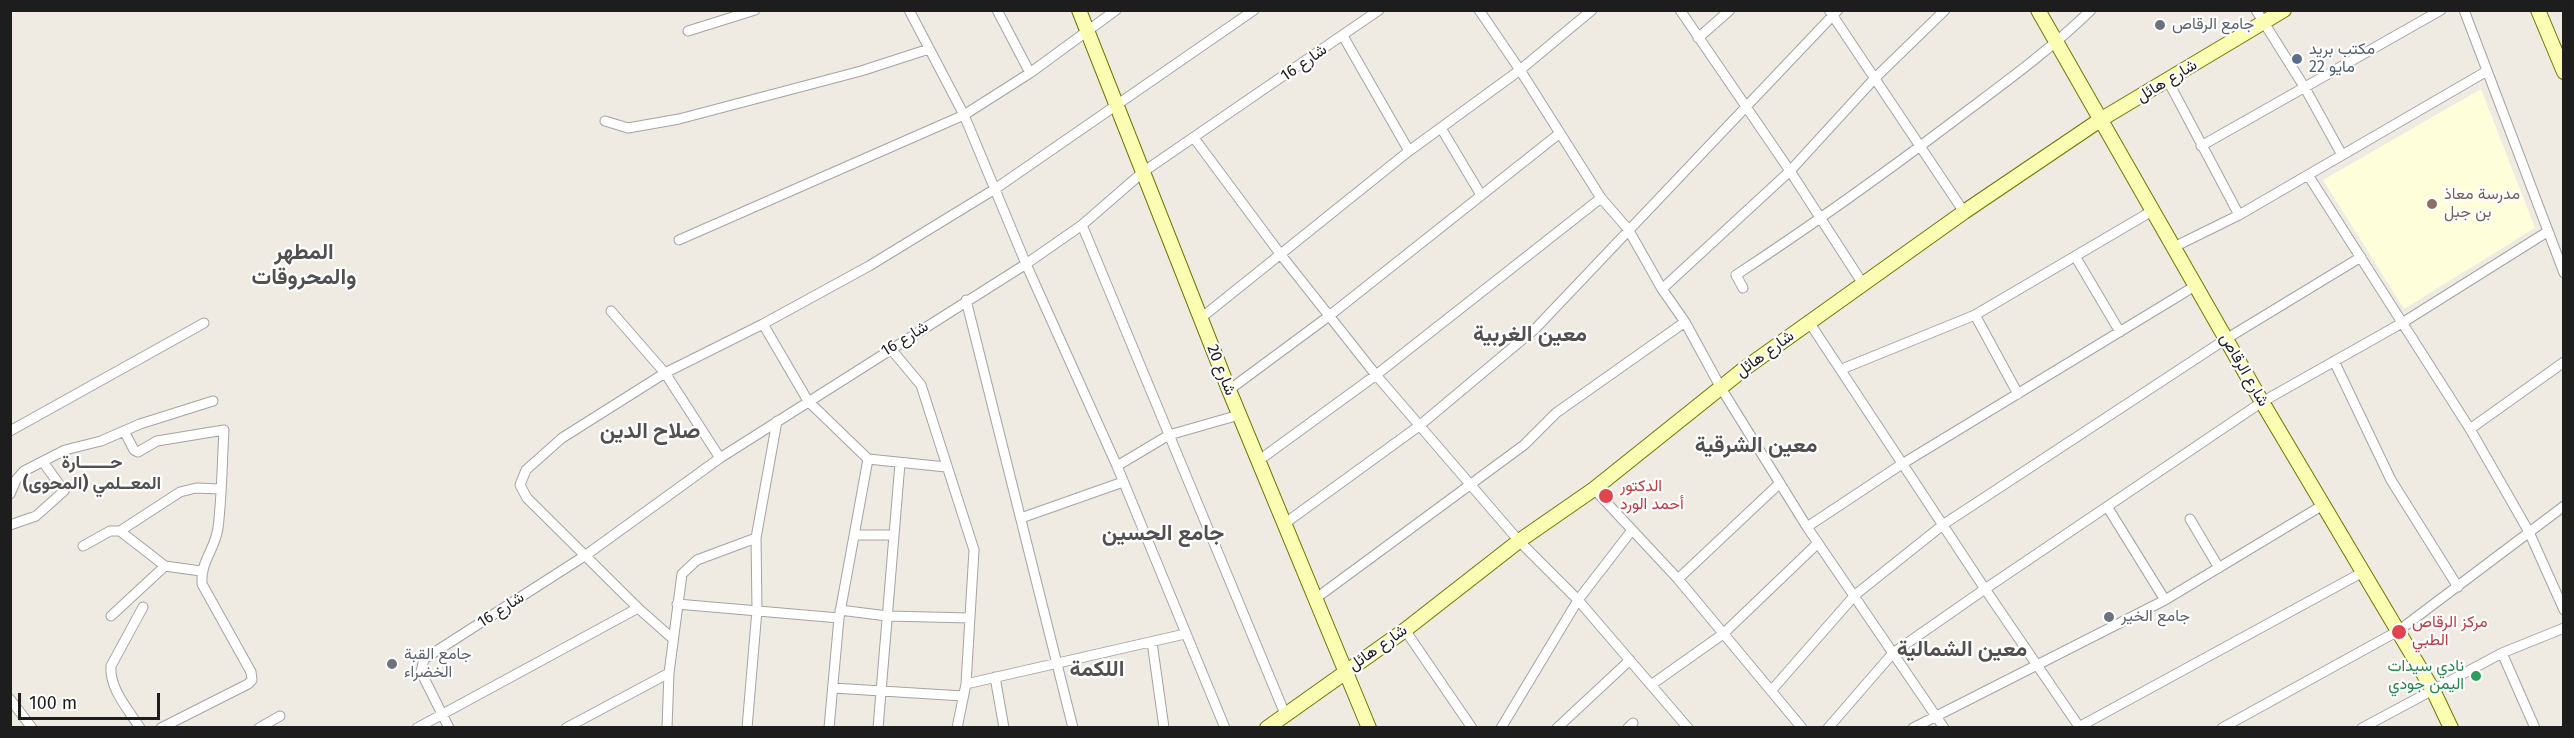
<!DOCTYPE html>
<meta charset="utf-8">
<style>
body{margin:0}
#map{position:relative;width:2574px;height:738px;overflow:hidden;background:#efeae2;font-family:"Fira Sans",sans-serif}
canvas{display:block}
.frame{position:absolute;inset:0;border:12px solid #1d1d1d;pointer-events:none}
.scale{position:absolute;left:18px;top:693px;width:142px;height:27px;box-sizing:border-box;border:3px solid #1d1d1d;border-top:0;padding-left:8px;font-size:18px;line-height:21px;white-space:nowrap;color:#1d1d1d;-webkit-text-stroke:4px #fff;paint-order:stroke}
</style>
<div id="map">
<canvas width="2574" height="738"></canvas>
<div class="frame"></div>
<div class="scale">100 m</div>
</div>
<script>
const context = document.querySelector('canvas').getContext('2d');
context.lineJoin = 'round';
function fill(path, color) { context.fillStyle = color; context.fill(path, 'evenodd'); }
function trace(path, color, width, dash) { context.strokeStyle = color; context.lineWidth = width; context.lineCap = dash ? 'butt' : 'round'; context.setLineDash(dash || []); context.stroke(path); }
function label(font, color, halo, rows, align = 'center') {
  context.font = font + ' "Fira Sans",Vazirmatn,sans-serif'; context.lineWidth = 4.5; context.setLineDash([]); context.textBaseline = 'middle'; context.strokeStyle = halo; context.fillStyle = color; for (const [text, x, y, turn = 0] of rows) {
    context.save(); context.translate(x, y); context.rotate((+turn || 0) * Math.PI / 180); context.textAlign = isNaN(turn) ? turn : align; if (halo) context.strokeText(text, 0, 0); context.fillText(text, 0, 0); context.restore();
  }
}
fill(new Path2D(`
 M2481,89L2535,228L2404,309L2323,180Z`), '#fffedb');
const street = new Path2D(`
 M909,10L964,115L1026,264L1117,466L1225,728
 M997,10L1030,73
 M1479,10L1520,70L1601,198L1628,229L1662,289L1685,322L1721,388L1807,527L1944,728
 M1680,10L1790,171L1863,284
 M1829,10L1964,212
 M2256,10L2305,88L2342,155
 M2464,10L2564,273
 M688,31L755,10
 M1343,36L1409,151
 M1698,38L1730,10
 M2168,81L2239,215
 M605,121L628,128L679,119L861,71L929,49
 M1441,128L1481,195
 M1194,138L1281,255L1376,375L1519,541L1578,600L1688,728
 M2201,146L2441,10
 M2308,175L2470,429L2529,532L2564,610
 M1082,225L1285,714
 M679,240L964,115L1030,73L1116,10
 M2174,247L2239,215L2487,71
 M2075,256L2120,332
 M1743,288L1736,275C1814,224 1889,170 1963,114C2007,81 2051,49 2091,10
 M1662,289L1790,171L1875,78L1945,10
 M966,300L1073,728
 M611,311L665,373L720,458
 M1975,315L2018,394
 M1201,318L1409,151L1520,70L1592,10
 M1809,322L1985,589L2080,728
 M763,324L808,401L868,459L839,618L829,728
 M890,348L921,385L974,550L966,684L957,728
 M2334,361L2391,480L2458,587
 M1842,369L1975,315L2152,211
 M1229,390L1329,316L1560,133
 M2470,429L2564,362
 M10,431L204,323
 M124,431L134,450L138,452L157,441L224,430C222,462 222,496 218,528C215,550 200,562 202,584L251,672L252,680L248,684L161,728
 M868,459L946,467
 M1258,461L1376,375L1601,198
 M1117,466L1169,435L1239,415
 M1594,489L1678,579L1802,728
 M10,494L16,480L24,471L65,450L101,441L140,424L213,401
 M2108,508L2165,600
 M1021,518L1123,482
 M2190,519L2219,568
 M1284,524L1419,426L1536,328L1838,10
 M10,525L36,516L64,491L43,462
 M1807,527L1902,464L2195,286
 M120,531L165,566L201,571
 M854,535H894
 M83,546L110,531H120L180,492L196,488L220,489
 M1678,579L1780,483
 M1315,599L1524,445L1556,413L1685,322
 M677,604L839,618
 M638,608L527,498L520,485L526,470L562,438L665,373L763,324L869,266L995,189L1254,10
 M840,610L887,616L970,618
 M111,616L165,566
 M1405,630L1472,728
 M1152,642L1164,728
 M2502,653L2535,728
 M995,677L1004,728
 M966,684L1185,634
 M1651,685L1723,634L1818,543
 M833,688L963,696
 M1771,691L1855,595L1944,524L2226,339L2361,257
 M10,699L32,728
 M140,728C128,709 109,688 111,666L143,607
 M259,728L280,716
 M417,728L638,608L673,639
 M449,728L421,672L424,659L586,555L720,458L1026,264L1082,225L1143,172L1379,10
 M566,728L669,673
 M667,728L669,673L682,574L697,560L756,538
 M747,728L757,610L756,538L777,421
 M878,728L900,463
 M1501,728L1578,600L1632,530
 M1557,728L1630,660
 M1628,728L1633,723
 M1828,728L1893,653L1985,589L2262,402L2402,323L2547,232
 M1913,728L2165,600L2323,505
 M2077,728L2363,572
 M2222,728L2398,631L2564,506
 M2362,728L2502,653L2564,628`);
const secondary = new Path2D(`
 M1079,10L1229,390L1369,728
 M2038,10L2262,402L2433,690L2451,728
 M2538,10L2564,72
 M1267,728L1405,630L1519,541L1594,489L1744,369L1964,212L2100,120L2284,10`);
trace(street, '#a4a4a4', 11);
trace(secondary, '#6e7800', 16);
trace(street, '#fff', 9);
trace(secondary, '#fbfdb2', 14);
for (const [x, y, r, color] of [
 [2160,25,6,"#6b7280"],
 [2297,59,6,"#5c6f8a"],
 [2432,204,6,"#8d6e63"],
 [1606,496,8,"#e0444e"],
 [2109,617,6,"#6b7280"],
 [2399,632,8,"#e0444e"],
 [392,664,6,"#6b7280"],
 [2476,676,6,"#2e9e5b"]
]) { const dot = new Path2D(); dot.arc(x, y, r, 0, 2 * Math.PI); context.fillStyle = color; context.fill(dot); trace(dot, '#fff', 2); }
label('16px', '#5b616d', '#fff', [
 ["جامع الرقاص",2172,25],
 ["جامع الخير",2121,617],
 ["جامع القبة",404,655],
 ["الخضراء",404,673]
], 'left');
label('16px', '#4e5e75', '#fff', [
 ["مكتب بريد",2309,50],
 ["22 مايو",2309,68]
], 'left');
label('16px', '#1d1d1d', '#fff', [
 ["شارع 16",1304,63,-35],
 ["شارع هائل",2167,81,-31],
 ["شارع 16",905,339,-32],
 ["شارع هائل",1765,354,-36],
 ["شارع 20",1221,370,68],
 ["شارع الرقاص",2244,370,60],
 ["شارع 16",501,610,-33],
 ["شارع هائل",1378,648,-35]
]);
label('16px', '#785e54', '#fff', [
 ["مدرسة معاذ",2444,195],
 ["بن جبل",2444,213]
], 'left');
label('16px', '#be3a42', '#fff', [
 ["الدكتور",1620,487],
 ["أحمد الورد",1620,505],
 ["مركز الرقاص",2412,623],
 ["الطبي",2412,641]
], 'left');
label('16px', '#27864d', '#fff', [
 ["نادي سيدات",2464,667],
 ["اليمن جودي",2464,685]
], 'right');
label('bold 18px', '#505050', '#fff', [
 ["حــــــارة",92,463],
 ["المعــلمي (المحوى)",92,484]
]);
label('bold 22px', '#505050', '#fff', [
 ["المطهر",304,253],
 ["والمحروقات",304,278],
 ["معين الغربية",1530,335],
 ["صلاح الدين",650,432],
 ["معين الشرقية",1756,446],
 ["جامع الحسين",1163,534],
 ["معين الشمالية",1962,650],
 ["اللكمة",1097,670]
]);
</script>
